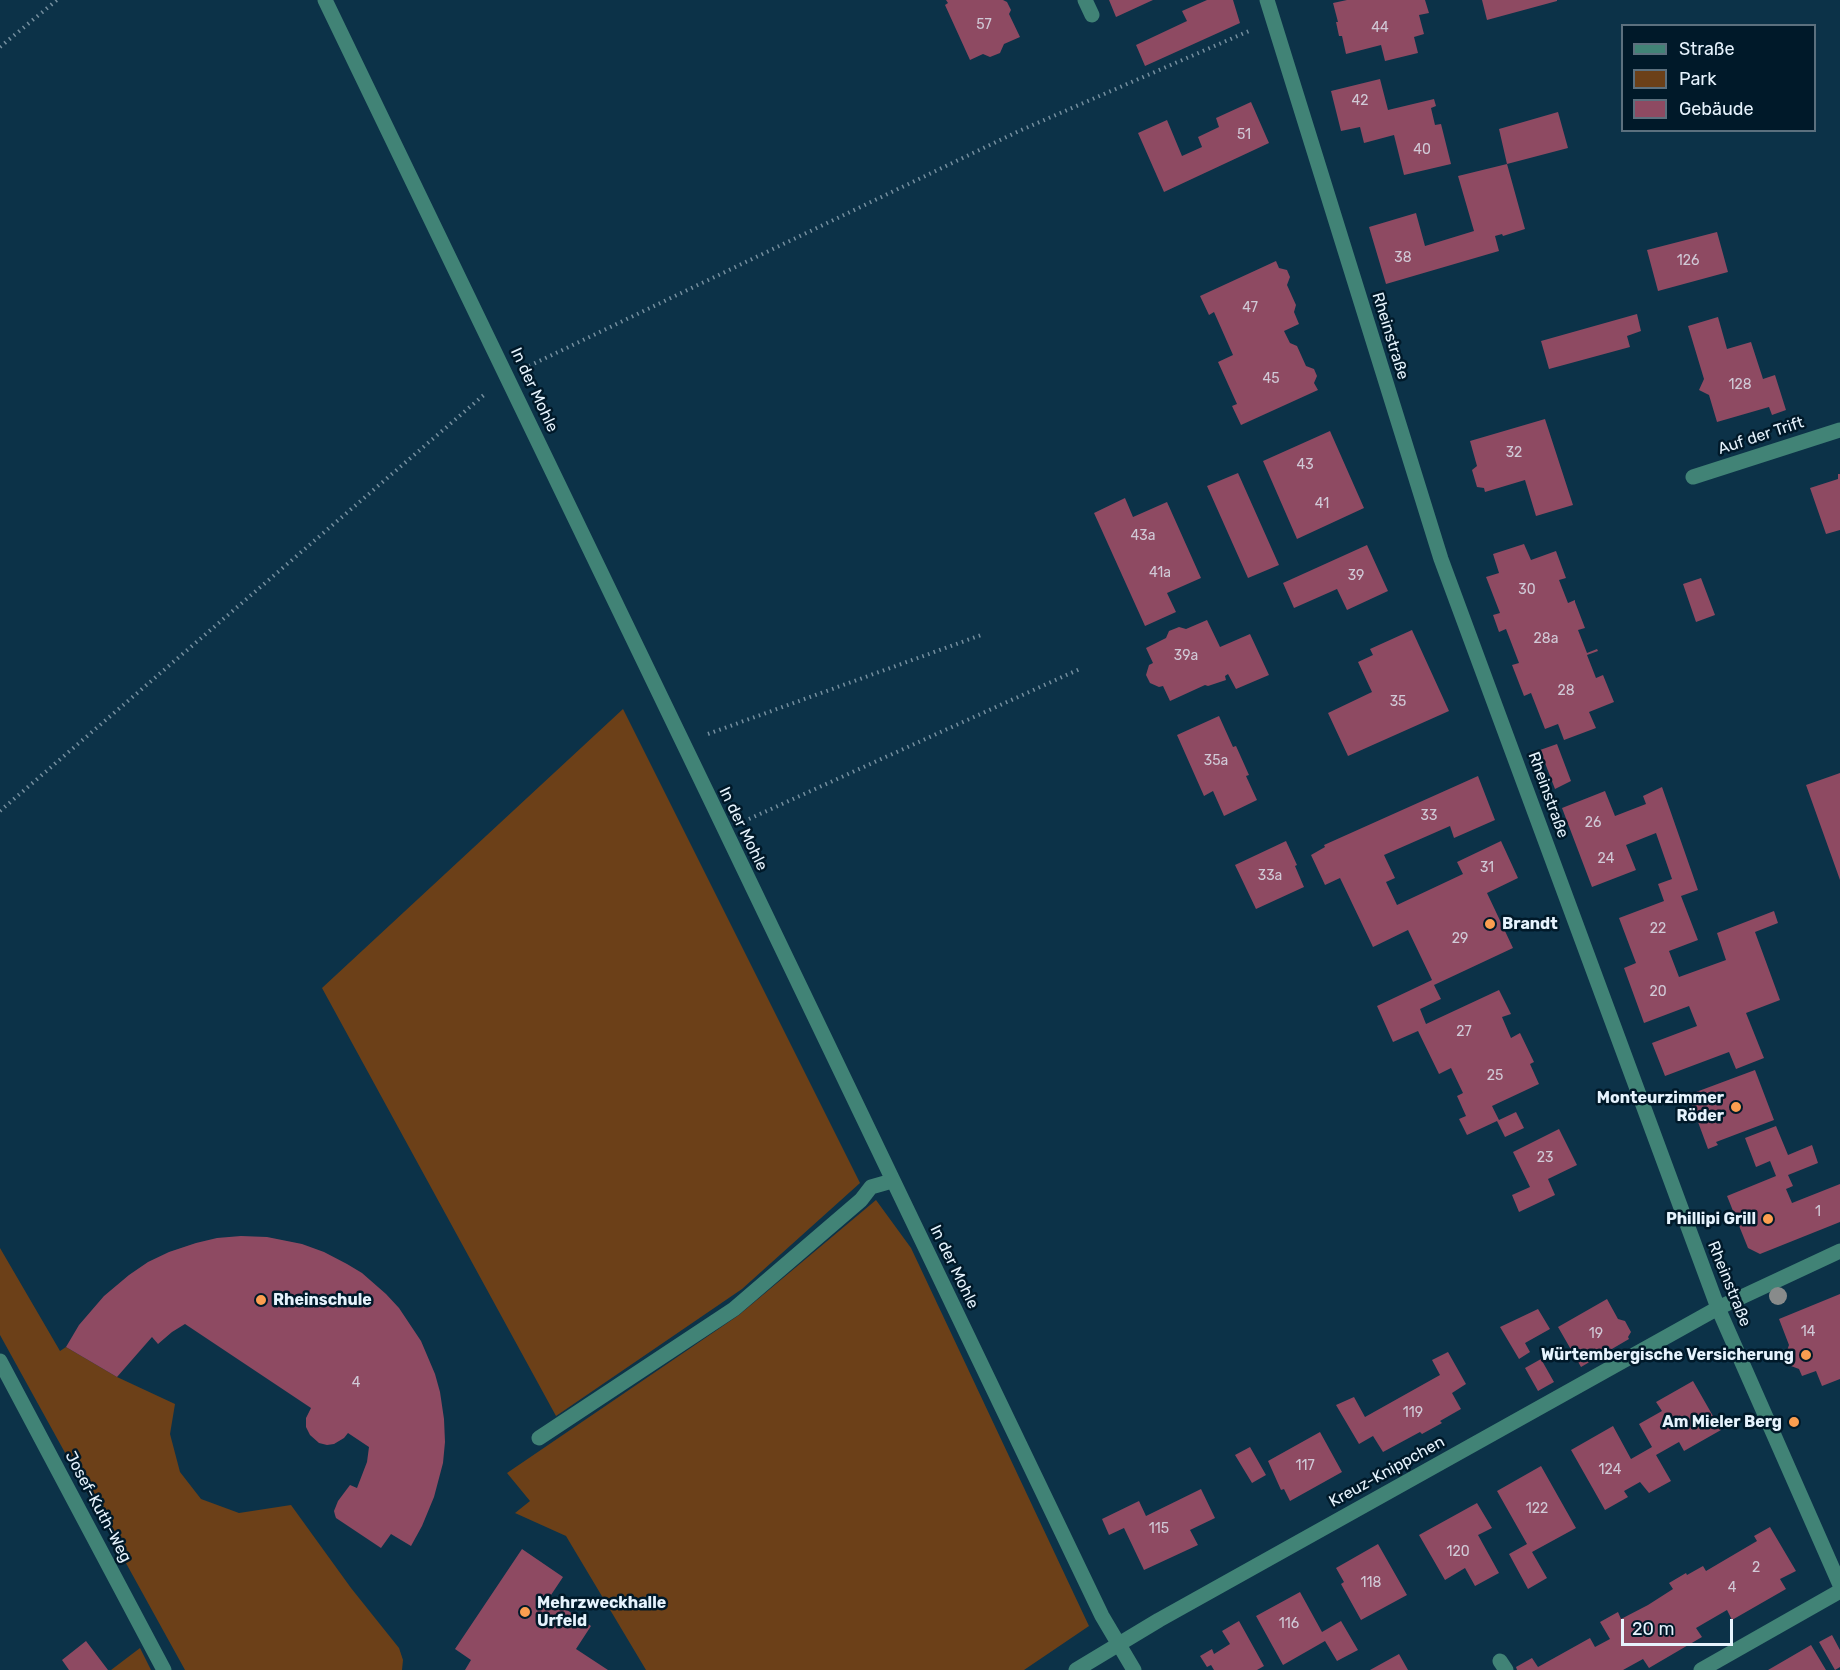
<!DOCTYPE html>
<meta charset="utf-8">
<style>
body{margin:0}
#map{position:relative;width:1840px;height:1670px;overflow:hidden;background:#0c3248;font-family:Rubik,sans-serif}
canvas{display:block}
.legend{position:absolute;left:1621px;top:24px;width:195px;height:108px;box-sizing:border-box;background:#001929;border:2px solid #5c707e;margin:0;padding:8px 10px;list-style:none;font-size:18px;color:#e6f3fd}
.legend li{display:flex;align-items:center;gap:12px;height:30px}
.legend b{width:30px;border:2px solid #5c707e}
.scale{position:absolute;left:1621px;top:1619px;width:112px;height:27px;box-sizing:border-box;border:3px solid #e6f3fd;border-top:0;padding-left:8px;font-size:18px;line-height:21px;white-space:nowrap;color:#e6f3fd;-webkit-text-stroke:4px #001929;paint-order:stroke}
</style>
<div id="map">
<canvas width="1840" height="1670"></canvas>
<ul class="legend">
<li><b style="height:8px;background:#418376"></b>Straße</li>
<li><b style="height:16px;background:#6c4018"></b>Park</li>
<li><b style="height:16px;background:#8e4a62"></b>Gebäude</li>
</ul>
<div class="scale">20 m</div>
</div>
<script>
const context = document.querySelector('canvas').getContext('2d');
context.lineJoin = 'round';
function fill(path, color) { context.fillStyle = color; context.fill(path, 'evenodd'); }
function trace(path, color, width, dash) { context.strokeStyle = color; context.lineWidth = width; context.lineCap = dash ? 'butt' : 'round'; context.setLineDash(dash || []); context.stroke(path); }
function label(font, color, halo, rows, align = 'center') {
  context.font = font + ' Rubik,sans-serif'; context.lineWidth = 5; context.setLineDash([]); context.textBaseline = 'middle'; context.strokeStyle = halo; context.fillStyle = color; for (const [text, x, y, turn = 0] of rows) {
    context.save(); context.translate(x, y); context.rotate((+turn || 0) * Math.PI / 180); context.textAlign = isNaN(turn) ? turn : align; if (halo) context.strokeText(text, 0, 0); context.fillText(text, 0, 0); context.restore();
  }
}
fill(new Path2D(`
 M623,709L860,1183L742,1289L556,1416L322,988Z
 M876,1200L911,1248L1089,1626L1024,1670H646L566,1536L515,1513L530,1501L507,1473L739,1315Z
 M0,1248L60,1351L66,1347L117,1377L175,1404L170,1434L180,1472L201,1499L239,1513L291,1505L351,1588L399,1648L403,1660L402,1670H185L0,1335Z
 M140,1648L151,1670H111Z`), '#6c4018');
fill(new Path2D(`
 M946,0H1003L1007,2L1011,10L1009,14L1020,37L1004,44L1000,53L990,57L983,54L970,60L945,5L948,3Z
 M1109,0H1153L1116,17Z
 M1207,0H1233L1240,23L1145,66L1136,45L1187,21L1182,11Z
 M1347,0H1425L1429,13L1419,15L1424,34L1414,37L1418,53L1385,61L1381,45L1346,54L1342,36H1339L1336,22H1338L1333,3Z
 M1482,0H1557V1L1487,20Z
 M1380,79L1388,110L1434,99L1436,106L1431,108L1435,125L1441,124L1451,164L1404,175L1394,135L1364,143L1360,127L1341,131L1331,91Z
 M1251,102L1269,143L1164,192L1138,133L1167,120L1182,156L1202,147L1198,137L1219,127L1216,118Z
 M1558,112L1568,148L1507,164L1525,229L1503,236L1502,234L1495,236L1499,251L1386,284L1369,227L1416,213L1425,246L1474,231L1458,176L1507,164L1499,129Z
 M1717,232L1728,272L1658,291L1647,250Z
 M1276,261L1279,268L1287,270L1290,277L1287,285L1296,305L1294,312L1299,324L1284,331L1290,343L1297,346L1306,366L1314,369L1317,376L1314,383L1318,390L1241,425L1232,406L1237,404L1218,362L1233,355L1214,312L1209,315L1200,296Z
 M1637,314L1641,331L1627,336L1630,347L1549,369L1541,341Z
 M1718,317L1727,349L1751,342L1763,379L1775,375L1786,410L1772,415L1769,407L1717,422L1709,395L1699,390L1704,379L1688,326Z
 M1545,419L1573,505L1536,516L1525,480L1485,492L1484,488L1477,487L1472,470L1477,466L1470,441Z
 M1330,431L1364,508L1297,539L1263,461Z
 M1238,473L1279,565L1248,578L1207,486Z
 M1838,474H1840V530L1826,534L1810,488L1838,479Z
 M1125,498L1133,517L1167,502L1201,578L1167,593L1176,612L1145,626L1094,513Z
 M1524,544L1531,560L1556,551L1566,578L1559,580L1568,603L1575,600V602L1585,628L1578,630L1587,653L1597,649L1598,651L1587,655L1596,678L1603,675L1614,702L1589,712L1596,728L1564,740L1558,724L1545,729L1531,693L1524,696L1512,665L1519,663L1506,629L1499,632L1493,615L1500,613L1486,577L1499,573L1493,554Z
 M1367,545L1388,591L1347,610L1337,589L1294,608L1283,583Z
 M1701,578L1715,615L1696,622L1683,584Z
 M1207,620L1220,647L1250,634L1269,675L1236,689L1228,674L1225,676L1226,680L1208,686L1205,685L1170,701L1163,686L1159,687L1150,683L1146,675L1149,665L1153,663L1146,648L1166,638L1169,631L1179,627L1186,629Z
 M1412,630L1449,711L1348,756L1328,713L1372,692L1358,662L1373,655L1370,649Z
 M1219,716L1233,747L1236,746L1249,775L1246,776L1257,800L1224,816L1213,791L1204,796L1177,735Z
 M1557,744L1571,781L1555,789L1540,750Z
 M1840,773V880L1806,785Z
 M1478,776L1495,820L1454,838L1450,826L1384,855L1395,878L1386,882L1397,905L1463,874L1457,862L1501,841L1518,878L1487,893L1513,948L1434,985L1441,999L1420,1009L1426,1024L1499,990L1511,1014L1502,1017L1511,1038L1520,1033L1521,1035L1534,1062L1530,1064L1539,1084L1492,1106L1499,1120L1516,1112L1524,1128L1505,1137L1497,1121L1467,1135L1459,1119L1466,1116L1457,1096L1463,1093L1451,1068L1439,1074L1418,1031L1393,1042L1377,1006L1432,980L1408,930L1373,947L1340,878L1325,885L1311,855L1325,847L1324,845Z
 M1662,787L1698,890L1681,896L1698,940L1669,951L1679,977L1726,960L1717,933L1774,911L1778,923L1755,932L1780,1000L1746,1013L1764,1058L1736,1069L1729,1052L1665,1076L1652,1043L1697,1026L1689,1006L1644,1023L1624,968L1636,963L1619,918L1664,901L1658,884L1672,879L1656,833L1626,845L1636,870L1592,887L1562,808L1605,791L1615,816L1646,804L1643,796Z
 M1286,841L1297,865L1295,866L1304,887L1256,909L1235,865Z
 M1755,1070L1774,1120L1716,1142L1718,1145L1708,1149L1688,1095Z
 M1776,1126L1788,1155L1812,1145L1818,1163L1788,1175L1793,1186L1786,1189L1792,1203L1840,1184V1222L1760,1254L1748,1248L1727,1196L1776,1176L1770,1161L1756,1167L1745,1138Z
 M1559,1129L1577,1165L1548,1179L1555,1195L1519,1212L1512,1195L1530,1187L1513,1152Z
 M241,1236L267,1237L302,1244L324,1252L347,1264L362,1273L386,1294L399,1308L421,1341L435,1374L440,1392L444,1419L445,1442L443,1463L434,1497L422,1526L411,1546L391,1534L381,1548L336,1518L335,1515L334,1511L338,1501L350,1485L357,1488L367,1462L369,1447L348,1433L344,1438L334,1444L327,1445L319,1443L310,1435L306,1427V1418L311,1408L185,1324L172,1332L158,1344L152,1337L117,1377L66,1347L79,1325L104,1296L129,1275L148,1262L169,1252L196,1243L217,1238Z
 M1840,1294V1379L1822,1386L1816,1371L1802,1376L1799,1369L1791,1366L1786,1353L1789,1345L1779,1319Z
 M1607,1299L1618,1319L1625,1321L1631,1332L1628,1337L1629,1339L1581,1367L1558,1327Z
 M1538,1309L1550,1329L1525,1343L1530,1352L1519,1359L1500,1327Z
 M1448,1352L1466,1384L1452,1393L1461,1409L1440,1421L1442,1423L1422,1434L1420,1432L1383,1452L1373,1436L1359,1444L1336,1405L1354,1397L1365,1417L1440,1375L1432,1360Z
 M1541,1359L1554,1382L1538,1391L1525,1368Z
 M1693,1381L1721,1430L1684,1451L1679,1442L1656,1455L1671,1481L1649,1493L1640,1482L1624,1491L1628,1497L1605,1510L1571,1450L1613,1426L1631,1459L1652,1447L1639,1424L1662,1411L1656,1402Z
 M1320,1432L1342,1472L1290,1501L1284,1489L1281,1490L1268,1461Z
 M1250,1447L1266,1475L1252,1483L1235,1455Z
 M1541,1466L1576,1528L1532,1552L1547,1578L1528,1589L1509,1554L1527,1544L1497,1491Z
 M1201,1489L1215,1518L1190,1530L1198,1545L1144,1570L1124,1528L1109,1535L1102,1519L1139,1501L1146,1516Z
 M1477,1503L1492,1528L1478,1535L1499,1573L1475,1586L1465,1568L1445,1580L1419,1535Z
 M1770,1527L1796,1571L1780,1579L1786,1589L1732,1620L1727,1610L1696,1628L1702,1637L1649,1668L1643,1659L1623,1670H1517L1516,1667L1532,1658L1538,1667L1590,1638L1595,1647L1610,1639L1600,1622L1618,1612L1621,1619L1648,1605L1673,1589L1669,1583L1686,1573L1687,1575L1703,1566L1706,1571L1757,1541L1754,1536Z
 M1378,1544L1407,1595L1361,1620L1341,1584L1344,1582L1336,1568Z
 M522,1549L563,1577L549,1598L591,1626L576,1649L608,1670H465L471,1660L455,1649Z
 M1300,1592L1322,1632L1341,1621L1358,1650L1337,1661L1325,1641L1283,1665L1256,1616Z
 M1239,1621L1264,1666L1257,1670H1214L1211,1665L1207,1667L1200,1656L1212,1649L1214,1654L1230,1644L1222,1631Z
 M1832,1635L1840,1650V1667L1835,1670L1819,1642Z
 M86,1641L108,1670H69L62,1660Z
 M1811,1645L1826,1670H1768L1787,1659Z
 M1399,1654L1408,1670H1370Z`), '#8e4a62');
trace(new Path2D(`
 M0,47L57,0
 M529,366L1019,131L1249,31
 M708,734L984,634
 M0,811L485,394
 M749,819L1082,668`), '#758f9f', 4, [1.5, 4.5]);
trace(new Path2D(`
 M325,0C586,538 843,1077 1102,1616L1134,1670
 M1085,0L1092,15
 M1267,0L1441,559L1718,1308L1840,1585
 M1693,477L1840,430
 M0,1361L164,1670
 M539,1438L734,1309L861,1200L871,1187L892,1181
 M1500,1661L1506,1670
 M1076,1670L1159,1620L1718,1308L1840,1251
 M1701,1670L1840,1591`), '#418376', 15);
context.fillStyle = '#888b8b';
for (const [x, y] of [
 [1778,1296]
]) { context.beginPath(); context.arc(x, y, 9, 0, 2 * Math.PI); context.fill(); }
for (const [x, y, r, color] of [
 [1490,924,6,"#fb9e50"],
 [1736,1107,6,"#fb9e50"],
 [1768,1219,6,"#fb9e50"],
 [261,1300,6,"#fb9e50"],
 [1806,1355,6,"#fb9e50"],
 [1794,1422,6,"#fb9e50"],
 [525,1612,6,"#fb9e50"]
]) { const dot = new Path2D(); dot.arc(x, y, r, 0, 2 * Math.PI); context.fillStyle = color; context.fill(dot); trace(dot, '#001929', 2); }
label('14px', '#d0c9d6', null, [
 ["57",984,25],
 ["44",1380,28],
 ["42",1360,101],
 ["51",1244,135],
 ["40",1422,150],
 ["38",1403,258],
 ["126",1688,261],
 ["47",1250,308],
 ["45",1271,379],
 ["128",1740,385],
 ["32",1514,453],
 ["43",1305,465],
 ["41",1322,504],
 ["43a",1143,536],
 ["41a",1160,573],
 ["39",1356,576],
 ["30",1527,590],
 ["28a",1546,639],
 ["39a",1186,656],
 ["28",1566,691],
 ["35",1398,702],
 ["35a",1216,761],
 ["33",1429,816],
 ["26",1593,823],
 ["24",1606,859],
 ["31",1487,868],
 ["33a",1270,876],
 ["22",1658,929],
 ["29",1460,939],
 ["20",1658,992],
 ["27",1464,1032],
 ["25",1495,1076],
 ["23",1545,1158],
 ["1",1818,1212],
 ["14",1808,1332],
 ["19",1596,1334],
 ["4",356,1383],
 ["119",1413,1413],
 ["117",1305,1466],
 ["124",1610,1470],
 ["122",1537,1509],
 ["115",1159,1529],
 ["120",1458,1552],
 ["2",1756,1568],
 ["118",1371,1583],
 ["4",1732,1588],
 ["116",1289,1624]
]);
label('16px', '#e6f3fd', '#001929', [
 ["Rheinstraße",1390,336,73],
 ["In der Mohle",534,390,65],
 ["Auf der Trift",1761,436,-18],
 ["Rheinstraße",1548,795,70],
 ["In der Mohle",743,829,64],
 ["In der Mohle",954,1267,64],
 ["Rheinstraße",1729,1284,68],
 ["Kreuz-Knippchen",1387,1472,-29],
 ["Josef-Kuth-Weg",98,1507,62]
]);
label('bold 16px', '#e6f3fd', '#001929', [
 ["Brandt",1502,924,"left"],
 ["Monteurzimmer",1724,1098],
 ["Röder",1724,1116],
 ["Phillipi Grill",1756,1219],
 ["Rheinschule",273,1300,"left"],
 ["Würtembergische Versicherung",1794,1355],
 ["Am Mieler Berg",1782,1422],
 ["Mehrzweckhalle",537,1603,"left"],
 ["Urfeld",537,1621,"left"]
], 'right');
</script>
